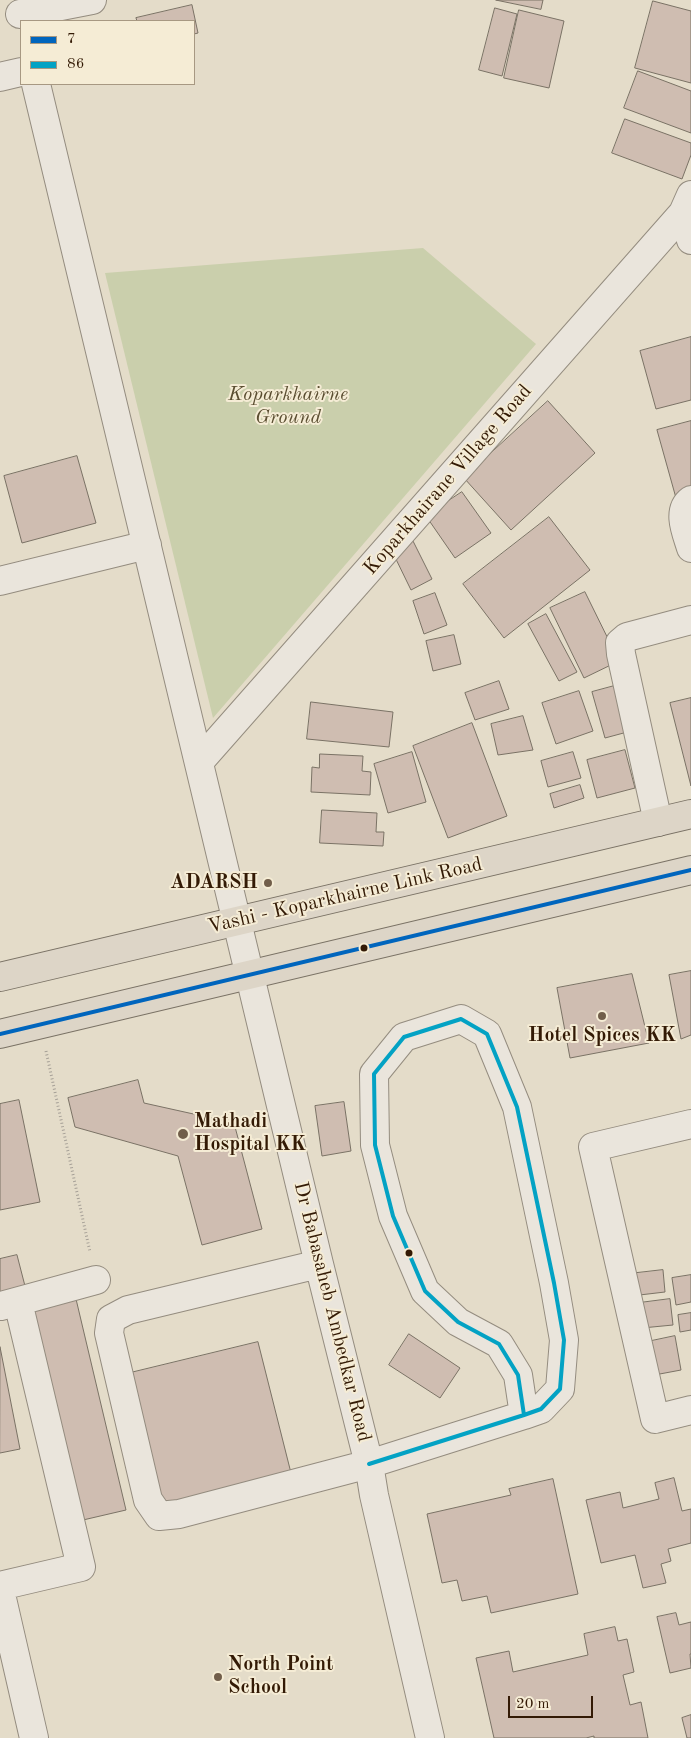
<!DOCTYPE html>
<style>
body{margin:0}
#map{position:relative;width:691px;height:1738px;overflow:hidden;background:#e4dcc9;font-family:"Old Standard TT",serif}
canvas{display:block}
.legend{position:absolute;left:20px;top:20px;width:175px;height:65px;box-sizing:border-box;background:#f5ecd5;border:1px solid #a79882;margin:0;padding:6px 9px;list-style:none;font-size:15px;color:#331a05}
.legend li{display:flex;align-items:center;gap:10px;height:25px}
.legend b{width:25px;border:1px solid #a79882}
.scale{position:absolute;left:508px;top:1696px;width:85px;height:22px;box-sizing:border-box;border:2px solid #331a05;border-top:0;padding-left:6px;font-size:15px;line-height:18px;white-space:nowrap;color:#331a05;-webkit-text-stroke:4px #f5ecd5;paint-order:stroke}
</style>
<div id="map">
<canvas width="691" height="1738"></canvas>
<ul class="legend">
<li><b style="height:6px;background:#0065bd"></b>7</li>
<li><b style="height:6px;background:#03a2c4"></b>86</li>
</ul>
<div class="scale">20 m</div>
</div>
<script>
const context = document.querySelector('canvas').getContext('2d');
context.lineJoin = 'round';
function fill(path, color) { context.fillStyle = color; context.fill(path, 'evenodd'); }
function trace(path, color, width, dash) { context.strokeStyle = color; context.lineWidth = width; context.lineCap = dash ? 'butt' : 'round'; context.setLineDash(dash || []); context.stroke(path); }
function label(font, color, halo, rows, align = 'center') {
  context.font = font + ' "Old Standard TT",serif'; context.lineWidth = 4; context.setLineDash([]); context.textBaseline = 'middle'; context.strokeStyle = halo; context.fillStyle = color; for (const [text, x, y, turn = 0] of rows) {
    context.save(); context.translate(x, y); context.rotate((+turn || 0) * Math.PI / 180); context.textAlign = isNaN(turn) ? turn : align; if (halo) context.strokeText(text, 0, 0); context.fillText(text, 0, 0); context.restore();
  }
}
fill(new Path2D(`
 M423,248L536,344L213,718L105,273Z`), '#cacfac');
const building = new Path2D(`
 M496,0H543L541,9Z
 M653,1L691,11V83L635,68Z
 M192,5L198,33L194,34V21H137L136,18Z
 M495,8L517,14L502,76L479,70Z
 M519,10L564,21L549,88L504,78Z
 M638,71L691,91V133L624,108Z
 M625,119L691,143V155L682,179L612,153Z
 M691,337V400L656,409L640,351Z
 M548,401L595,453L511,530L464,478Z
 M691,421V493L676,498L657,430Z
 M77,456L96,523L22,543L4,476Z
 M462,492L491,533L455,558L426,516Z
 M549,517L590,570L504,638L463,584Z
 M413,541L432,579L411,590L392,551Z
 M585,592L619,661L584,678L550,608Z
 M435,593L447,625L424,634L413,601Z
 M546,614L577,672L559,681L528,624Z
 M454,635L461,664L433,671L426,641Z
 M499,681L509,709L475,720L465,693Z
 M618,685L631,731L605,738L592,692Z
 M579,691L593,731L556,744L542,703Z
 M691,698V786L670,703Z
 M311,702L393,712L389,747L307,739Z
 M523,716L533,750L498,755L491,724Z
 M472,723L507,816L448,838L413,746Z
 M625,750L635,788L597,798L587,760Z
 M412,752L426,802L388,813L374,764Z
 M573,752L581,778L548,787L541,761Z
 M320,754L363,756L362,771L371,772L370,795L311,792L312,767L319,768Z
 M580,785L584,798L554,808L550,794Z
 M322,810L377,813L376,832H384L383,846L320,843Z
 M691,971V1035L681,1039L669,975Z
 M632,974L649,1043L570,1058L557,988Z
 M138,1080L144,1103L234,1123L262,1229L202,1245L178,1156L75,1127L68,1098Z
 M19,1100L40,1202L0,1210V1104Z
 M344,1102L351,1151L322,1156L315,1106Z
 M17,1255L25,1286L0,1292V1259Z
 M663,1270L665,1292L631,1296L628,1274Z
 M691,1275V1302L676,1305L672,1278Z
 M76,1299L126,1510L83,1520L32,1309Z
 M670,1299L673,1325L642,1328L639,1303Z
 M691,1313V1330L680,1332L678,1315Z
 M409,1334L460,1368L440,1398L389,1365Z
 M675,1336L681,1370L649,1376L642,1343Z
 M258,1342L291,1473L161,1508L126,1374Z
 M0,1347L20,1449L0,1453Z
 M674,1478L682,1511L691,1509V1543L668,1549L671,1561L661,1564L666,1583L643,1588L635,1555L601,1563L586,1500L620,1492L623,1508L659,1499L655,1483Z
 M553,1479L578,1594L491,1613L487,1596L462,1601L457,1580L442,1583L427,1514L511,1495L509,1489Z
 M676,1613L679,1625L691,1622V1654H690L691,1668L670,1673L657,1617Z
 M615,1627L618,1641L627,1639L634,1672L623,1675L630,1705L641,1702L648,1738H594V1736L586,1738H494L476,1658L509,1651L513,1672L588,1655L584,1634Z
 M691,1715V1738H687L682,1718Z`);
fill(building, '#cfbdb1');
trace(building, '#7a7265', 1);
const minor = new Path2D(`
 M20,14L92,0
 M0,77L21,72
 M36,84L319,1264L369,1464L374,1495L430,1738
 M683,213L691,240
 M691,500C676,511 687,534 691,548
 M0,581L147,545
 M199,762L683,213L691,195
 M658,822L621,654L620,643L627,637L691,620
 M691,1124L593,1147L655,1419L691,1410
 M319,1264L128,1310L111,1319L109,1333L148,1500L159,1516L179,1514L369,1464L524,1415L541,1409L560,1389L564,1340L554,1283L517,1107L487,1034L461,1019L404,1037L374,1074L375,1145L393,1216L425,1291L458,1322L499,1344L518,1375L524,1415
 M1,1306L96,1280
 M0,1586L81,1567L18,1302
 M0,1590L34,1738`);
const major = new Path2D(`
 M0,977L691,814
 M0,1034L691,870`);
trace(minor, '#948c7f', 30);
trace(major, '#7a7265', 30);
trace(new Path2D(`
 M46,1051L90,1252`), '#a6a097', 3, [1, 2.5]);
trace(minor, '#eae5dc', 28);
trace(major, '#ddd5c7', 28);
trace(new Path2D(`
 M0,1034L691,870`), '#0065bd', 4);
trace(new Path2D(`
 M369,1464L524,1415L541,1409L560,1389L564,1340L554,1283L517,1107L487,1034L461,1019L404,1037L374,1074L375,1145L393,1216L425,1291L458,1322L499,1344L518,1375L524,1415`), '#03a2c4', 4);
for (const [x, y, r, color] of [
 [268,883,5,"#715e4a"],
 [364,948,4.5,"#331a05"],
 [602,1016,5,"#715e4a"],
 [183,1134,6,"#715e4a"],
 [409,1253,4.5,"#331a05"],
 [218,1677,5,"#715e4a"]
]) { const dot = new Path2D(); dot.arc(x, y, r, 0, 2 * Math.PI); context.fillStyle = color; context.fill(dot); trace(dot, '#f5ecd5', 2); }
label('italic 20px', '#5a4d30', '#f5ecd5', [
 ["Koparkhairne",288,395],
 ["Ground",288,418]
]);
label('20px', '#331a05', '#f5ecd5', [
 ["Koparkhairane Village Road",448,480,-49],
 ["Vashi - Koparkhairne Link Road",345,896,-13],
 ["Dr Babasaheb Ambedkar Road",332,1312,76]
]);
label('bold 20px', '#331a05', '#f5ecd5', [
 ["ADARSH",258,883,"right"],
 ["Hotel Spices KK",602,1036,"center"],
 ["Mathadi",194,1122],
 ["Hospital KK",194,1145],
 ["North Point",228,1665],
 ["School",228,1688]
], 'left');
</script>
